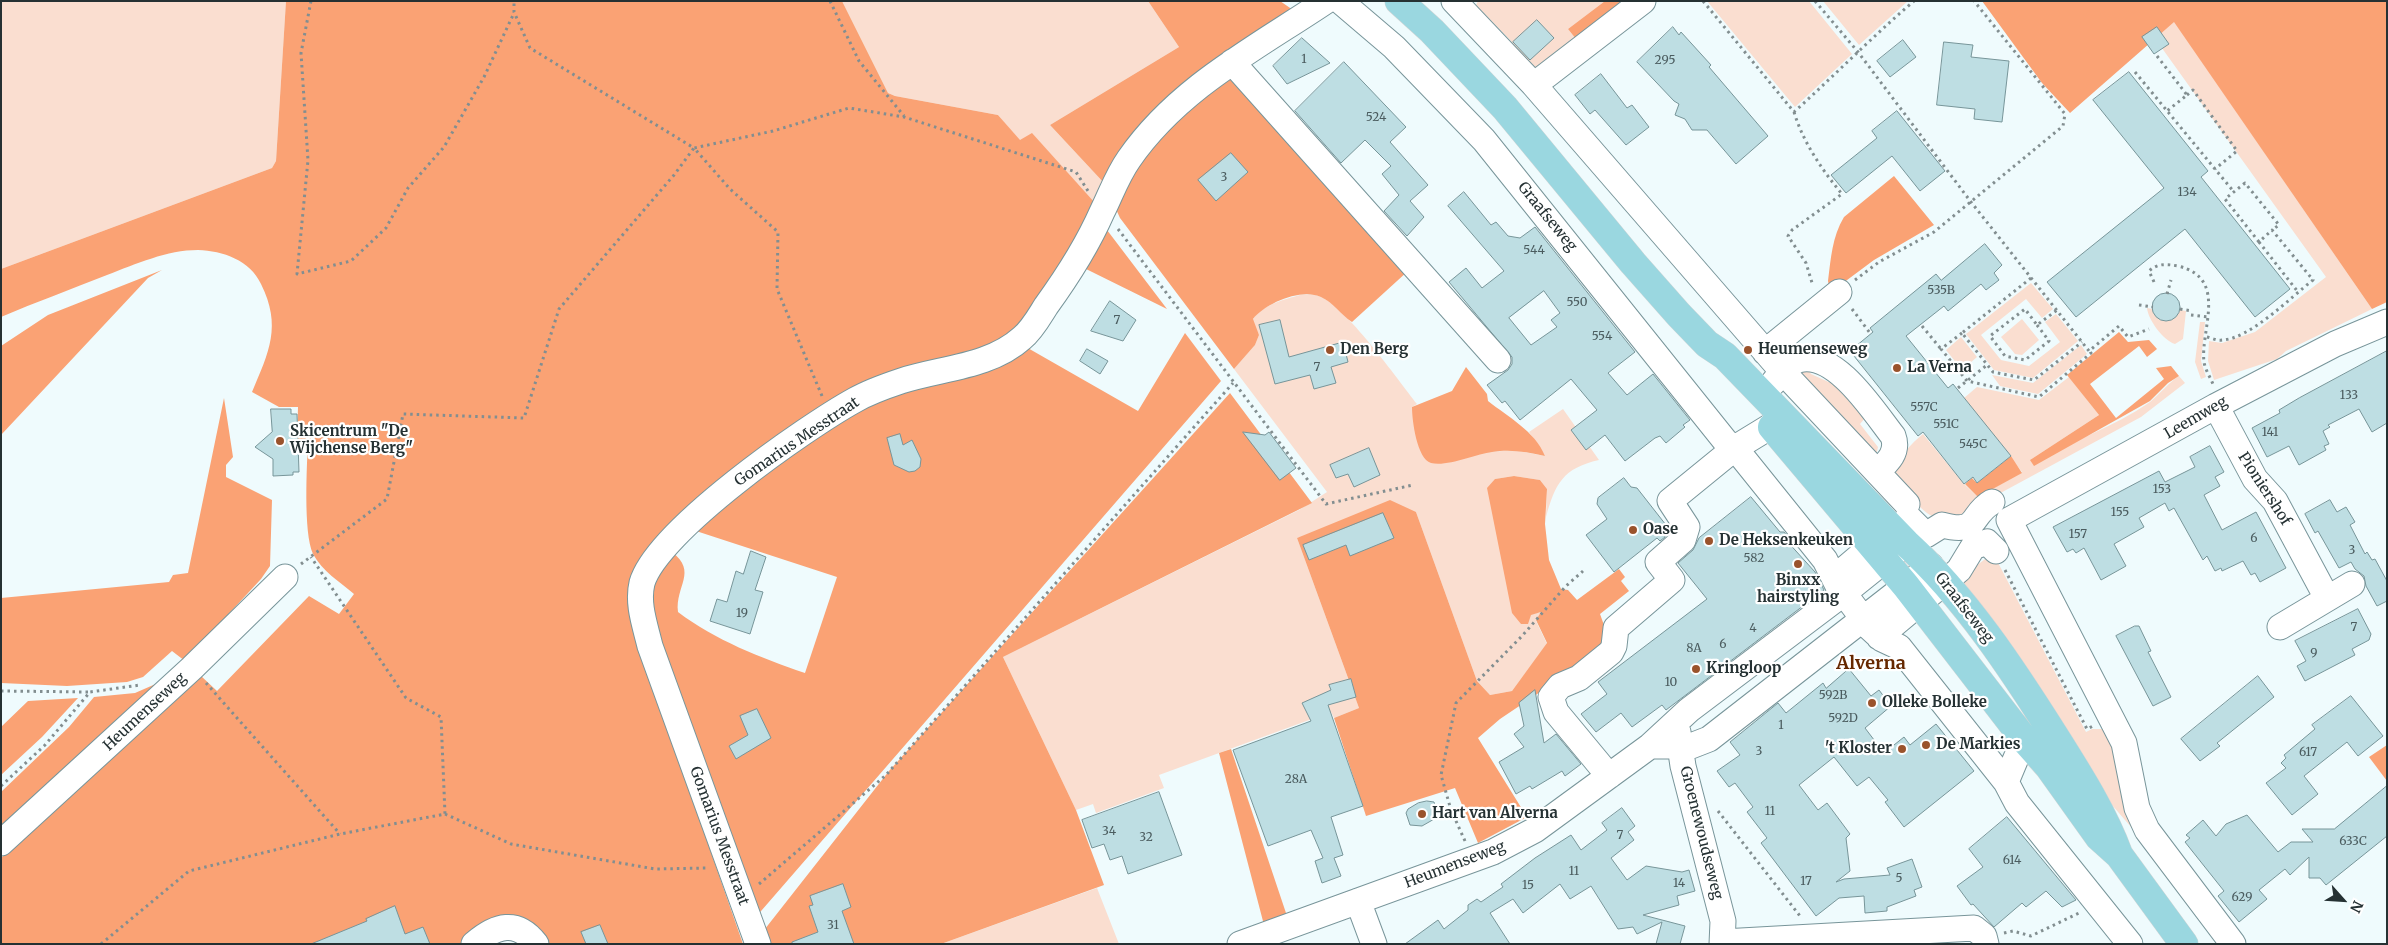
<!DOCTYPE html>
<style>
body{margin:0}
#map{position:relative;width:2388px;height:945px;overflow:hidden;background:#effbfd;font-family:Merriweather,serif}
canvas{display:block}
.frame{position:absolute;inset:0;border:2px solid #253133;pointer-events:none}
.north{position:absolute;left:2318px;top:875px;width:50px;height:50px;-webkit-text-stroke:4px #fff;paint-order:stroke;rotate:116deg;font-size:14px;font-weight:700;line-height:20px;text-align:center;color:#253133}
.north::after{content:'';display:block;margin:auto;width:18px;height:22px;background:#253133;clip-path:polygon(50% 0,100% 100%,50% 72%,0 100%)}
</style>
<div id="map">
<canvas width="2388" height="945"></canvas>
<div class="frame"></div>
<div class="north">N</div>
</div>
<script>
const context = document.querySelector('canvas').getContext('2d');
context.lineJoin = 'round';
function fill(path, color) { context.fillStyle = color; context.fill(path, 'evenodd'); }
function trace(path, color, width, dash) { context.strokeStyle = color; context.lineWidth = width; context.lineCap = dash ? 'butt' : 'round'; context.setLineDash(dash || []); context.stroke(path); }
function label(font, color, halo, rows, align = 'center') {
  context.font = font + ' Merriweather,serif'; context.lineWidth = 4.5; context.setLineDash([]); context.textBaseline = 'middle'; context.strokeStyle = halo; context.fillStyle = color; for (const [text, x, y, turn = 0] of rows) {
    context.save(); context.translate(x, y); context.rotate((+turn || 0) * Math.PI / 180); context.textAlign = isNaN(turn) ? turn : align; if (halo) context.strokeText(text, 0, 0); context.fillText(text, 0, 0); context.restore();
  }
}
fill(new Path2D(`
 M1,1H286L276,161L272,168L1,269Z
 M842,1H1148L1179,47L1050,125L1104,183L1096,204L1032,134L1020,141L998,115L895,96L888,93Z
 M1478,1H1605L1568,29L1580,44L1540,75L1510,40L1476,5Z
 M1707,1H1809L1852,54L1795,107Z
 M1823,1H1908L1859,45Z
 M2174,21L2372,309L2286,351L2277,359L2214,380L2208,361L2209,341L2222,343L2255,332L2326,277L2154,37Z
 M2031,283L2053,309L2042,318L2026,299L1981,335L2001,360L2029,366L2060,342L2045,322L2056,314L2078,341L2033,378L1994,370L1966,334Z
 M1300,295C1306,295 1314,294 1319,296C1344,304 1399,381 1417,404L1412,407L1490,452L1514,450L1545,456L1529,432L1563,409L1599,460C1563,468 1555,484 1546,517L1547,489L1540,480L1514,476L1495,479L1521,624H1527L1531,614L1542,612L1536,621L1547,644L1512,691L1490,695L1477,681L1416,512L1297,538L1359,708L1334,718L1331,712L1159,775L1164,788L1096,813L1093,804L1076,810L1003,657L1299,510L1327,492L1234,369L1255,345L1259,335L1252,322C1257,306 1286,299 1300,295Z
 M2147,308L2153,309L2157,317L2167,321L2176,317L2180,310L2186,311L2183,339L2175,344C2164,341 2148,320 2147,308Z
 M2022,319L2039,340L2022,355L2015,354L2001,337Z
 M2200,322H2205L2201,361L2206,377L2201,379L2195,362Z
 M1961,337L1977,357L1962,370L1946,350Z
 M2081,345L2087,354L2038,394L2000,386L1992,375L2033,383Z
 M1808,370L1811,374L1833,384L1853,405L1858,406L1866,417L1860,424L1878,447L1876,456L1798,375L1801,371Z
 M2179,376L2185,383L2141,417L1958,516C1949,517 1940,520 1932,516C1923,512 1894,483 1894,473C1894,461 1914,441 1923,434L1964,484L1978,497L2022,472L1964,398L1977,387L2039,400L2069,377L2099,415L2030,460C2070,443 2114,427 2150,402C2160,394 2168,383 2179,376Z
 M1993,553L2086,732L2092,729H2109L2137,834L2100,791L1955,582Z
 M1097,888L1119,944H941Z`), '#faded0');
fill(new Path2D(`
 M286,1H842L888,93L895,96L998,115L1020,140L1032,133L1096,204L1055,280L1007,340L903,372L650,548L642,655L743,944H528L520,916L506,918L467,944H1V858L200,675L217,691L309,596L339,614L354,594C340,582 322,571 313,554C303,532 307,465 308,439H297L298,407H279L252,392C269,352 282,326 261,284C250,260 223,251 198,250C167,250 136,264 107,275C72,289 36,302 1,317V269L272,168L276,161Z
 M1148,1H1280L1293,10L1104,183L1050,125L1179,47Z
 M1605,1H1635L1580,44L1568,29Z
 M1982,1H2387V302L2372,309L2174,22L2070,113L2042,83Z
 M1229,75L1408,271L1352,322C1340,314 1334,303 1321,297C1301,288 1266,303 1253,319L1259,335L1255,345L1234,369L1120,218L1115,207L1144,150Z
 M1894,176L1934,225L1874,260L1835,289L1829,286L1828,281C1831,258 1832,237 1844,217Z
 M1107,230L1167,309L1084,268Z
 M162,270L148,278L1,435V346L48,315Z
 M2119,332L2128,342L2149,340L2157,349L2147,357L2139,346L2090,384L2116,418L2164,379L2156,368L2171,366L2179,376L2168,383L2150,401L2034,466L2030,460L2099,415L2067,375Z
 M1185,333L1221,381L755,918L689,733L651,609L654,581L672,552C698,572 675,586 678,612C715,640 761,658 805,673L837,577L693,530L738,493L861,408L1026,347L1138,411Z
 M1466,367L1487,394L1488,401C1508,417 1535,431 1545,456C1527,452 1511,449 1492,452C1476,454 1447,467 1431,463C1417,459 1412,420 1412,407L1452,391Z
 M1230,393L1312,503L1003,657L1076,810L1104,885L941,944H765L761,934L889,771Z
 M224,398L233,457L226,465V477L272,500L270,566L261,579L185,661L172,651L143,677L127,682L67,686L1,683V598L169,582L173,575L188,573Z
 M2011,456L2022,473L1978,497L1965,484L1972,478L1977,483Z
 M1514,476L1540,480L1547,489L1545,524L1549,560L1561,589L1568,590L1577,600L1619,569L1625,577L1621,581L1629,591L1600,614L1609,639L1558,680L1500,719L1478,738L1527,817L1478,843L1455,788L1366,816L1334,718L1359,708L1297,538L1390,500L1416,512L1477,681L1490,695L1512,691L1547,643L1536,620L1541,612L1531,615L1528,624H1521L1512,613L1487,488L1495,479Z
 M167,679L1,831V792L69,727L94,697L135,693Z
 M78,698L42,737L1,775V727L28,701Z
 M2387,745V781L2369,757Z
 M1231,749L1287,916L1264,925L1219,753Z`), '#faa274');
const building = new Path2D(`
 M1537,20L1554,38L1530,60L1513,42Z
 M1673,27L1679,35L1681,32L1711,65L1709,67L1768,136L1736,164L1707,130H1692L1685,119L1675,115L1679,104L1674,101L1637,62Z
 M2157,27L2169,44L2154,54L2142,37Z
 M1302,38L1330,63L1287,84L1273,66Z
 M1903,40L1916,57L1890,77L1877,61Z
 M1944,42L1973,45L1971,57L2009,61L2002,122L1974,119L1975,109L1937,105Z
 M1344,62L1406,127L1390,142L1428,185L1410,201L1424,217L1407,236L1384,211L1399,195L1382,174L1391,166L1365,140L1341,163L1295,111Z
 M2129,72L2208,171L2201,177L2290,289L2255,317L2185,229L2076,317L2047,282L2164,188L2093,100Z
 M1601,74L1627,108L1632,105L1649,127L1626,145L1595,110L1590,114L1575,95Z
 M1897,111L1945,171L1920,191L1892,156L1846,193L1831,175L1877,138L1872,131Z
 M1231,153L1248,172L1216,201L1198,180Z
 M1464,192L1491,225L1496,222L1508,236L1520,238L1535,227L1635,352L1608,373L1627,395L1653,374L1690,420L1683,425L1685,427L1666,443L1660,436L1655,438L1625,461L1605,435L1586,450L1571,430L1597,410L1571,379L1520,420L1505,401L1502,403L1487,385L1508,370L1512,364V357L1449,282L1466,268L1482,288L1504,271L1448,206ZM1544,291L1560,313L1551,320L1557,327L1531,345L1509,318Z
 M1985,244L2002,265L1994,273L1999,280L1986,290L1981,284L1948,311L1944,306L1906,336L1948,388L1953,384L2011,456L1977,483L1973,477L1964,484L1923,432L1918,436L1850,351L1873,332L1870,328L1936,274L1941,280Z
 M2152 307a14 14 0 1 1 28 0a14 14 0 1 1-28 0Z
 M1110,301L1136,320L1123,341L1091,331Z
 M1280,320L1289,357L1343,342L1348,362L1331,367L1336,383L1314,389L1310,375L1275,384L1259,325Z
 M1087,349L1108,361L1100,374L1080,361Z
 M2387,351V423L2372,432L2359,409L2328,425L2330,427L2323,431L2329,444L2324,446L2326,450L2299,465L2289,446L2267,457L2252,428L2280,413L2279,410L2299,398Z
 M271,409H291V414H297L299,472H293V475L273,476V459L255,447L272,432Z
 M1243,432L1265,435L1269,432L1296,468L1280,480Z
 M900,434L903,445L912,440L921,459L920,467L915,471L909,472L894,465L887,438Z
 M2210,446L2224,472L2215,477L2220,486L2204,495L2222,530L2256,512L2286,568L2260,582L2255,573L2251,575L2243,561L2222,571L2221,568L2215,571L2207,556L2203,560L2174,508L2169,511L2165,503L2139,518L2144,527L2114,544L2126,566L2101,580L2084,548L2076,553L2073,549L2067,552L2053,527L2159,471L2165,482L2195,467L2190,457Z
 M1369,448L1380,475L1354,487L1348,474L1336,478L1330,465Z
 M1624,478L1631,487L1637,488L1666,525L1665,537L1660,541L1657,538L1614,572L1586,535L1607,519L1597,504L1598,498Z
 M1751,497L1780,532H1784L1787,536L1786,540L1815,572L1824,590L1666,710L1662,705L1632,727L1621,713L1596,732L1581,714L1607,694L1598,682L1707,599L1678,563L1693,550L1699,538Z
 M2330,500L2337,512L2346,507L2355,522L2350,525L2365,554L2367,552L2372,560L2375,559L2387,581V601L2377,606L2366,586L2364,576L2355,569L2351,562L2339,568L2318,531L2315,533L2305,514Z
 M1383,513L1394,538L1350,556L1346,545L1309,560L1303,545Z
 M751,551L766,557L755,590L763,592L750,634L710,621L717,599L727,602L736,571L743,574Z
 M2358,609L2371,634L2369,640L2352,649L2355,655L2305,681L2297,666L2306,661L2295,641Z
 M2135,626H2139L2151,651L2148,652L2171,697L2153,706L2116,636Z
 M1849,669L1871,696L1879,690L1891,706L1865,728L1884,753L1904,737L1910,745L1936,724L1974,771L1904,827L1885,802L1888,800L1869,777L1857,786L1834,757L1799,785L1818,810L1827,803L1850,834L1846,838L1850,871L1836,882L1844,879L1890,875L1887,868L1912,859L1922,887L1914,890L1916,896L1887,907V911L1865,913L1864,896L1839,898L1816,916L1761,843L1767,838L1747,812L1753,807L1735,783L1729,787L1717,771L1740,755L1730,742L1778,703L1786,713L1823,683L1826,688Z
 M2258,676L2274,697L2217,743L2220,746L2200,761L2181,739Z
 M1351,679L1356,697L1328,705L1363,806L1331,817L1343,855L1334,858L1341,876L1322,883L1315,861L1323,858L1311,830L1268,846L1233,750L1311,721L1302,703L1331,690L1329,685Z
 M1535,690L1544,743L1556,734L1581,764L1565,776L1562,771L1532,789L1530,786L1516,794L1499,762L1524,747L1514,734L1524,726L1519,703Z
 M2351,696L2383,736L2358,756L2347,742L2304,776L2318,794L2292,815L2266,783L2286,768L2281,763L2286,758L2284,755L2315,729L2312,725Z
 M757,709L771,738L736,759L729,746L748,735L740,716Z
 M2387,786V836L2326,885L2320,878H2309V857L2290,875L2285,869L2259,890L2267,899L2239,922L2218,896L2224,891L2185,842L2190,838L2186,835L2203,820L2216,836L2226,824L2247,815L2278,852L2291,842H2313L2302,829H2334Z
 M1159,792L1182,855L1128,874L1122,856L1110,860L1104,844L1092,848L1082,820Z
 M1427,801L1434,802L1438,815L1436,818L1422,826L1410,825L1406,813L1408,809L1418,803Z
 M1622,808L1635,826L1628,832L1634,840L1611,858L1627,880L1646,866L1682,872L1689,870L1695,891L1677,896L1679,905L1643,915L1685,926L1680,944H1656L1662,922L1637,934L1633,927L1618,929L1591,886L1570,899L1560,884L1523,913L1513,899L1490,913L1510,944H1405L1438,920L1444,929L1468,910V905L1477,899L1481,902L1503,887L1501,884L1535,858L1571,835L1581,850L1607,830L1602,823Z
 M2007,817L2076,900L2062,907L2046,891L2026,907L2022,903L1994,927L1973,904L1971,905L1957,886L1983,867L1969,849Z
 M843,884L851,907L842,911L854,944H792V942L818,932L809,906L813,905L810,896Z
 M395,906L405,934L423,927L430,944H311L367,921L366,919Z
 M600,925L608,944H586L581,932Z`);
fill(building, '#bedee3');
trace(building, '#779599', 1);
const minor = new Path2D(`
 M1340,1L1394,47L1484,140L1726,442L1735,448L1813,545L1825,560L1837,584L1870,628L1882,639L1899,647L2006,782L2017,803L2130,944
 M1454,1L1534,85L1782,371L1907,504
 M1232,62L1498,360
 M1534,85L1643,1
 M1765,352L1839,292
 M1773,383C1780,374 1787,364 1798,360C1835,349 1874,412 1893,436C1899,452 1888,462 1877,472
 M2216,406L2255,479L2275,501L2327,598
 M1908,517L1926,535L1942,525C1980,535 1969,515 1992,502
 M1834,578L1887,533
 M2280,627L2352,584
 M1879,637L1959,570L1973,547L1987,542L1996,551
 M1678,732L1683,766L1723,921L1722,944
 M1650,746H1691L1709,739L1931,566
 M1609,776L1556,712L1551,697L1560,686L1579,678L1611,652L1614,646L1616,628L1672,580L1658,562L1683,540L1687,527L1670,501L1735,448L1771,426
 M2006,782L2024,739
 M1,843L192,668L285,577
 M1358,901L1374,944
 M1723,942L1974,928L1984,936L1986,944
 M474,944C496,925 517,919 536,944
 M758,944L650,646C645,625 637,604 642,583C657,531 806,427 855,400C869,392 886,386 901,381C941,368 990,367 1022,338C1032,330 1039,317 1046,306C1067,277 1087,246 1102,212C1111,194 1117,176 1129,159C1178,88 1256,48 1326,1
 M1240,944L1493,852L1535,830L1650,746L1689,710L1844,593L1900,548
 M2233,944L2147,830L2137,808L2124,743L2009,520L2216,406L2335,344L2387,322`);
const major = new Path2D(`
 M1399,1L1432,31L1505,108L1633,263L1679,315L1707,344L1725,356L1906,543C1966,598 2013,670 2056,738C2080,776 2104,814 2119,855
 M1772,427L1906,586L2024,739L2049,767L2099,837L2119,855L2184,944`);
trace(minor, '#78959a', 27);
trace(major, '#d3d6d6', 29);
trace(new Path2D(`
 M311,1L301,53L308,160L297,274L351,261L386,228L408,188L444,147L484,77L514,13
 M830,1L859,61L904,116
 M1703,1L1794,112C1835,75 1872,37 1914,1
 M1815,1L1858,52L1971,202L2089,351L2119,326L2128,337L2149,329
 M2157,56L2187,95L2167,111
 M2135,72L2234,192
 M2187,95L2193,90L2237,151L2215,169
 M1794,112C1803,142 1822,170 1842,194L1792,230L1788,236L1806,263L1813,286
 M1118,229L1326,504L1413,485
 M2259,242L2225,199L2245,183L2279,225L2272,230
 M2031,278L1962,333L1993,372L2034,380L2082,342
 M1855,280L1879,262L1934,232L2063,126L2065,114L1974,1
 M2154,282L2149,271C2158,263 2166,264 2178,266C2229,278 2200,330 2204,362C2205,369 2210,377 2213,384
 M2167,294L2171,280
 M2139,305L2153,307
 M1852,309L1870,333
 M2180,309L2192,311
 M2191,315L2209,317
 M2037,325L2049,341L2025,360L2005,356L1990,336L2025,309L2037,325L2057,310
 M1922,326L1941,349
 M1962,333L1941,349L1967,381L2039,397L2091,353L2089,351
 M2207,337C2212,338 2217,341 2222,340C2250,339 2291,297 2313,280L2272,230L2259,242L2298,292
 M1958,388L1987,365
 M822,396L777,289L778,232L730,189L694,148L773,131L849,108L904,117L1076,172L1088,191
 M301,564L387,499L403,414L524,418L559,309L674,175L694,148L530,48L514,12V1
 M2005,570L2087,729L2093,726
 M206,683L340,834
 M1,691L90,692
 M1,786L45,745L90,692L140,685
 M1718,811L1800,916
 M445,814L511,844L655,869L708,868
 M1465,841L1451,810L1441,775L1456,703L1522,636L1566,586L1583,571
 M759,884L886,775L1233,383
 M2004,933L2013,931L2031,936L2079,913
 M101,944L189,871L340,834L445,814L441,717L406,698L311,557`), '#828e90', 3, [2.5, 4]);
trace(minor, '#fff', 25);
trace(major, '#9ad7e0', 28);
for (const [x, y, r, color] of [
 [1330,350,5,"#9a532c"],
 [1748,350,5,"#9a532c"],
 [1897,368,5,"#9a532c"],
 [280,441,5,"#9a532c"],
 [1633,530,5,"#9a532c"],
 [1709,541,5,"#9a532c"],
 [1798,564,5,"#9a532c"],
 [1696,669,5,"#9a532c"],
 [1872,703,5,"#9a532c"],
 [1926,745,5,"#9a532c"],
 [1902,749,5,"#9a532c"],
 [1422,814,5,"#9a532c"]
]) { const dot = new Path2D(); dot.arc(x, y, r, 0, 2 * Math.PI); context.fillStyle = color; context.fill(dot); trace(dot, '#fff', 2); }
label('12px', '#4b5c5f', null, [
 ["1",1304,60],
 ["295",1665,61],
 ["524",1376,118],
 ["3",1224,178],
 ["134",2187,193],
 ["544",1534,251],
 ["535B",1941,291],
 ["550",1577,303],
 ["7",1117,321],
 ["554",1602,337],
 ["7",1317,368],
 ["133",2349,396],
 ["557C",1924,408],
 ["551C",1946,425],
 ["141",2270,433],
 ["545C",1973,445],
 ["153",2162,490],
 ["155",2120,513],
 ["157",2078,535],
 ["6",2254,539],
 ["3",2352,551],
 ["582",1754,559],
 ["19",742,614],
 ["7",2354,628],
 ["4",1753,629],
 ["6",1723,645],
 ["8A",1694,649],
 ["9",2314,654],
 ["10",1671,683],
 ["592B",1833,696],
 ["592D",1843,719],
 ["1",1781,726],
 ["3",1759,752],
 ["617",2308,753],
 ["28A",1296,780],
 ["11",1770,812],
 ["34",1109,832],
 ["7",1620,836],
 ["32",1146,838],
 ["633C",2353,842],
 ["614",2012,861],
 ["11",1574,872],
 ["5",1899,879],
 ["17",1806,882],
 ["14",1679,884],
 ["15",1528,886],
 ["629",2242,898],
 ["31",833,926]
]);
label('15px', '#253133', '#fff', [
 ["Graafseweg",1547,217,51],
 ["Leemweg",2196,418,-30],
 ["Gomarius Messtraat",797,442,-34],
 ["Pioniershof",2264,489,57],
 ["Graafseweg",1964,608,52],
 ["Heumenseweg",145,712,-43],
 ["Groenewoudseweg",1701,833,76],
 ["Gomarius Messtraat",719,836,70],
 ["Heumenseweg",1455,865,-21]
]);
label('bold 15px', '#253133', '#fff', [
 ["Den Berg",1340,350],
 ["Heumenseweg",1758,350],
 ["La Verna",1907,368],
 ["Skicentrum \"De",290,432],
 ["Wijchense Berg\"",290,449],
 ["Oase",1643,530],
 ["De Heksenkeuken",1719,541],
 ["Binxx",1798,581,"center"],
 ["hairstyling",1798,598,"center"],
 ["Kringloop",1706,669],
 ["Olleke Bolleke",1882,703],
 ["De Markies",1936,745],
 ["'t Kloster",1892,749,"right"],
 ["Hart van Alverna",1432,814]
], 'left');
label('bold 18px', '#652800', '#fff', [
 ["Alverna",1871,664]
]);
</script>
